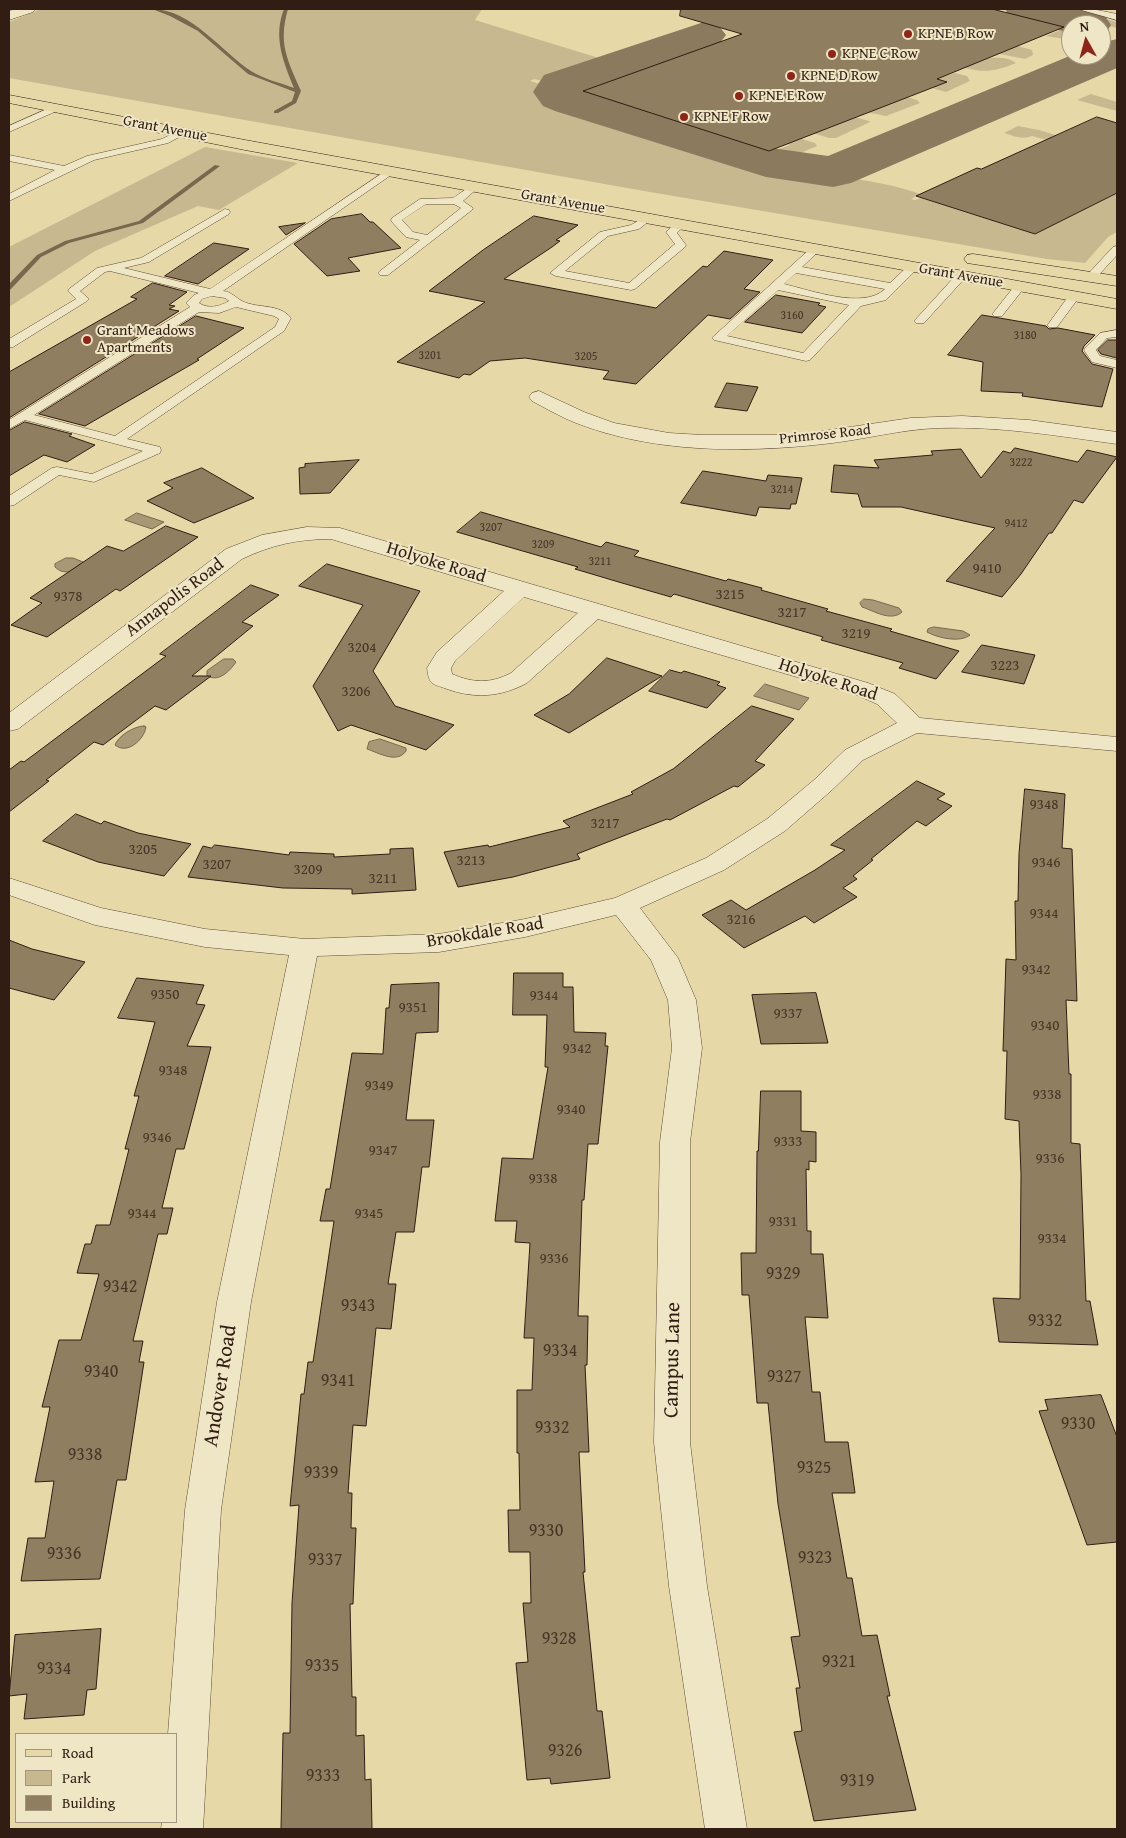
<!DOCTYPE html>
<style>
body{margin:0}
#map{position:relative;width:1126px;height:1838px;overflow:hidden;background:#e7d8a8;font-family:"Gentium Book Plus",serif}
canvas{display:block}
.frame{position:absolute;inset:0;border:10px solid #311d13;pointer-events:none}
.legend{position:absolute;left:15px;top:1733px;width:162px;height:90px;box-sizing:border-box;background:#efe6c6;border:1px solid #a3967e;margin:0;padding:6px 9px;list-style:none;font-size:15px;color:#311d13}
.legend li{display:flex;align-items:center;gap:10px;height:25px}
.legend b{width:25px;border:1px solid #a3967e}
.north{position:absolute;left:1061px;top:15px;width:50px;height:50px;box-sizing:border-box;background:#efe6c6;border:1px solid #a3967e;border-radius:50%;rotate:353deg;font-size:14px;font-weight:700;line-height:20px;text-align:center;color:#311d13}
.north::after{content:'';display:block;margin:auto;width:18px;height:22px;background:#8f2418;clip-path:polygon(50% 0,100% 100%,50% 72%,0 100%)}
</style>
<div id="map">
<canvas width="1126" height="1838"></canvas>
<div class="frame"></div>
<ul class="legend">
<li><b style="height:6px;background:#e7d8a8"></b>Road</li>
<li><b style="height:14px;background:#c8b88f"></b>Park</li>
<li><b style="height:14px;background:#907e60"></b>Building</li>
</ul>
<div class="north">N</div>
</div>
<script>
const context = document.querySelector('canvas').getContext('2d');
context.lineJoin = 'round';
function fill(path, color) { context.fillStyle = color; context.fill(path, 'evenodd'); }
function trace(path, color, width, dash) { context.strokeStyle = color; context.lineWidth = width; context.lineCap = dash ? 'butt' : 'round'; context.setLineDash(dash || []); context.stroke(path); }
function label(font, color, halo, rows, align = 'center') {
  context.font = font + ' "Gentium Book Plus",serif'; context.lineWidth = 4; context.setLineDash([]); context.textBaseline = 'middle'; context.strokeStyle = halo; context.fillStyle = color; for (const [text, x, y, turn = 0] of rows) {
    context.save(); context.translate(x, y); context.rotate((+turn || 0) * Math.PI / 180); context.textAlign = isNaN(turn) ? turn : align; if (halo) context.strokeText(text, 0, 0); context.fillText(text, 0, 0); context.restore();
  }
}
fill(new Path2D(`
 M41,9H482L475,20L612,62L552,83L534,79L530,81L547,86L545,93L550,98C619,121 689,148 760,164C813,176 869,176 920,194L911,199L915,200L921,198L1035,234L1117,193V232L1108,237L1085,263L1047,259L644,191L9,78V22Z
 M1042,9H1066L1117,22V28Z
 M1039,17H1050L1081,25H1071V40L1046,36L1065,28L1032,19Z
 M712,40L721,43L680,57L674,54L675,50L698,41Z
 M1014,45L1032,50L1033,55L1025,59L1000,54Z
 M973,57C988,61 1002,53 1016,63C993,73 980,73 956,65Z
 M649,59H663L670,62L639,71L644,81L623,74L620,71L624,67Z
 M955,73L967,76L970,81L946,92L932,88L946,82L936,79Z
 M594,78L616,81L607,87L601,84L584,91L607,99L591,102L564,92L567,87Z
 M885,91L917,100L920,103L886,116L866,112L872,106L880,108L896,101Z
 M1091,94L1117,102V111L1077,100Z
 M617,102L644,110C632,114 618,115 608,106Z
 M836,112L869,121L870,122L836,138H829L813,133L820,127L827,129L844,122Z
 M688,125L717,134C704,138 692,137 680,130V128Z
 M1018,126L1039,130L1117,154V159L1032,136C1022,140 1014,136 1004,133Z
 M786,134L815,143L817,146C799,153 774,167 756,154L764,149L772,152L790,145L770,138Z
 M205,147L298,163L219,210L198,206L95,251L9,307V247Z`), '#c8b88f');
const water = new Path2D(`
 M137,513L164,522L152,529L125,520Z
 M66,558H73L83,562V565C74,571 64,576 55,567V564Z
 M864,599L873,600L899,608L902,612C891,622 874,611 862,607L860,603Z
 M934,627L963,631L970,635C960,643 938,638 927,632L928,629Z
 M224,659H233L236,662C229,672 219,682 207,676V671Z
 M765,684L809,698L799,710L754,696Z
 M144,726L146,727C144,740 127,755 115,745C118,736 134,726 144,726Z
 M380,739L406,748V751C397,764 379,753 367,749L369,742Z`);
fill(water, '#a99875');
trace(water, '#79674e', 1);
fill(new Path2D(`
 M152,9C191,9 222,52 251,71C263,79 281,83 294,88C283,61 273,37 284,9H288C278,43 287,59 301,91L296,103L278,113H274V111L292,101L295,92L248,74L198,31L170,16Z
 M215,165L220,166L143,223L69,243L41,257L11,289L9,290V284L37,255L65,241L139,221Z`), '#79674e');
fill(new Path2D(`
 M1005,9H1076L1105,16L1111,25L1105,34L1101,35V25H1071V33L1011,18Z
 M704,22L719,26L726,35L719,44L587,91L772,148L828,156L1072,55H1101V43L1117,39V68L851,183L833,187L766,177L555,111L543,106L533,92L544,75Z`), '#8c7a5e');
const building = new Path2D(`
 M681,9H992L1064,27L937,79L947,82L769,151L583,91L742,34L680,16Z
 M1097,117L1117,123V193L1035,234L916,196L977,168L981,169Z
 M362,214L370,222H373L401,248L348,258L360,271L327,276L294,244L331,219Z
 M534,216L578,225L556,240L560,241L552,247L504,279L656,308L703,266L707,267L724,251L773,260L744,289L760,292L730,319L708,315L636,384L603,379L609,371L525,358L490,361L470,375L464,374L459,378L397,362L485,302L429,291L483,250Z
 M305,223L286,235L279,227Z
 M214,243L249,249L198,284L165,276Z
 M153,283L187,292L169,305L175,306L169,309L179,311L9,418V372L137,299L131,297Z
 M776,295L820,303L818,305L826,307L802,333L745,322Z
 M982,315L1046,326L1049,329L1058,328L1095,335L1084,346L1082,351L1092,364L1113,369L1102,407L1022,396L1023,393L981,391L983,362L948,355Z
 M196,316L244,328L197,359L199,360L85,426L39,414Z
 M1108,340H1117V358L1101,354L1098,350Z
 M727,383L758,387L747,411L715,407Z
 M25,422L72,434L69,436L95,445L67,462L44,455L9,476V431Z
 M1015,448L1078,462L1087,450L1117,457L1083,503L1074,500L1052,533H1049L1021,574L1002,597L946,581L995,528L901,507H862L858,494L831,492L834,465L879,468L874,460L933,455L931,451L961,449L981,478L1003,451L1010,453Z
 M359,460L330,493L300,494L299,468L305,467V464Z
 M202,468L254,498L194,523L147,501L173,488L164,483Z
 M703,471L766,481L768,475L802,478L796,504H791L790,509L759,507L756,516L681,503Z
 M481,512L601,547L606,542L639,551L634,556L726,581L728,579L762,588L761,590L828,609L826,611L892,629L890,631L959,651L936,679L899,668L903,663L821,640L823,637L674,594L671,597L622,583L575,569L578,567L457,532Z
 M166,526L198,537L120,591L116,589L47,637L11,625L42,603L30,598L107,546L123,551Z
 M327,564L420,591L373,671L395,706L454,725L426,750L351,725L338,731L313,686L363,605L299,586Z
 M251,585L279,595L242,622L253,626L192,676H211L166,710L155,706L103,745L94,742L46,780L49,781L9,812V770L21,761L24,762L166,656L160,654Z
 M982,645L1035,655L1024,684L962,672Z
 M607,658L662,676L569,733L534,715L569,694Z
 M670,670L681,673L684,671L720,682L717,685L726,688L707,708L649,691Z
 M752,706L794,719L755,761L765,765L738,787L734,786L670,820L667,819L577,854L580,859L513,877L458,887L444,852L488,845L489,847L570,827L563,821L633,794L631,792L673,769Z
 M917,781L945,794L937,799L952,806L926,826L917,821L871,859L873,860L853,876L857,879L843,888L857,897L814,923L805,916L744,948L702,915L731,900L746,910L815,870L845,850L831,845Z
 M1025,789L1065,794L1062,848L1072,849L1077,1001L1066,1000L1069,1074H1071V1143L1080,1144L1086,1301H1090L1098,1345L999,1342L993,1298L1020,1299L1021,1174L1019,1121L1005,1119L1007,1051H1003L1006,959L1016,960L1015,901H1018L1019,854Z
 M76,814L101,824L104,821L138,833L191,844L164,876L98,862L43,841Z
 M215,845L289,855L290,852L334,854V857L390,854V849L413,848L416,890L352,894V889L283,888L188,877L203,846L211,848Z
 M9,940L32,949L85,962L54,1000L9,988Z
 M514,973H563V987H573L574,1032L606,1033L605,1046H608L598,1144H588L584,1200H582L578,1316H588L587,1365H585L589,1452H579L585,1572H583L597,1711H602L610,1778L551,1784L550,1778L527,1780L516,1663L528,1662L523,1603H531L530,1552H509L508,1510H520L519,1453H517V1390H532L534,1338H524L530,1243L515,1242L517,1221H495L502,1158L533,1159L548,1067H545L547,1015H513Z
 M137,978L204,985L196,1004L205,1005L187,1046L211,1047L184,1149H176L162,1208H173L167,1234H158L133,1341H143L139,1362H144L126,1480H117L100,1579L21,1581L28,1538H45L54,1481L35,1482L50,1407H42L59,1340H81L99,1274L77,1273L85,1244H91L96,1225H110L129,1149H125L139,1096H134L155,1022L118,1018Z
 M439,983L438,1032L416,1033L406,1120H434L429,1167H422L414,1232H396L388,1284H396L391,1329L376,1328L366,1426L353,1425L348,1493H352L351,1528H356L353,1604H350L352,1697H356V1736L364,1735L365,1780L371,1779L372,1829H281L283,1733H290L292,1603L299,1505L290,1506L301,1394H304L308,1362H313L334,1221H320L326,1189H330L352,1053L383,1054L386,1008H389L391,985Z
 M816,993L828,1043L761,1044L752,995Z
 M761,1091H801V1131L816,1132V1162L809,1161V1170L806,1169L807,1231H811V1254H823L828,1318L805,1317L812,1392H820L825,1442H848L855,1493H832L847,1578H852L862,1636L877,1635L890,1696H887L916,1810L814,1821L794,1732L802,1731L796,1688H800L791,1637L800,1636L778,1504L768,1403H757L749,1295H742L741,1253H756L757,1151H758Z
 M1101,1395L1117,1437V1542L1087,1545L1039,1411L1048,1410L1045,1400Z
 M101,1629L96,1689L87,1690L84,1715L24,1719L27,1694L9,1696L15,1635Z`);
fill(building, '#907e60');
trace(building, '#311d13', 1);
const service = new Path2D(`
 M1078,9H1092L1117,14V20Z
 M56,105L61,108L59,110L9,132V126Z
 M182,129L187,132L185,134L168,143L94,160L9,201V194L55,170L9,161V155L64,166L87,156L162,139Z
 M390,168L394,169V173L223,291C232,292 236,298 242,301C258,309 279,303 291,318L284,331L127,439L160,447L161,450L160,453L94,482L59,475L14,505L9,506V496L52,468L57,467L92,474L143,451L25,420L9,429V420L190,307L186,303L194,295L199,293L110,271L105,272L80,291L89,299L87,301L13,347H9V339L76,299L68,291L69,289L97,268L141,258L225,209L229,210L230,212L229,214L149,262L124,268L210,289ZM212,296L225,298L229,301C219,307 208,309 199,303L202,299ZM236,307L274,316L279,319L275,327L115,436L34,415L199,312L219,313Z
 M475,183L480,186L463,201L473,208L472,210L388,275H380L378,273L380,271L420,240L406,237L392,222L391,220L392,218L420,199L453,198ZM426,204H454L461,208L427,235L413,232L402,220Z
 M648,215L653,218L639,229L608,236L565,271L629,283L675,244L666,232L677,222H685L686,224L677,233L686,245L685,247L635,289L631,290L556,276L550,273L600,232L631,225Z
 M816,246L821,249L802,267L890,283L909,265H917L919,267L886,300L861,306L810,360L806,361L714,340L712,338L714,336L812,247ZM796,273L885,289C864,310 810,290 784,284ZM778,290L849,305L803,353L727,336Z
 M1117,246V255L1096,278H1088L1086,276L1088,274L1113,247Z
 M961,273L967,276L965,278L924,323H916L914,321L916,319L957,274Z
 M1020,283L1024,284L1026,286L1024,288L1002,316H994L992,314L994,312L1016,284Z
 M1074,293L1080,296L1057,327H1049L1047,325L1049,323L1070,294Z
 M1117,330V337L1107,338L1096,350L1100,356L1117,360V368L1092,362L1084,350L1086,347L1100,333Z`);
const minor = new Path2D(`
 M16,9H35L33,12L9,20V11Z
 M539,391L584,412L614,423L669,433L702,435H796L911,418L962,416L1029,420L1117,432V444C1058,436 1000,426 940,428C901,429 863,440 824,444C743,453 653,453 576,423C561,417 547,409 532,401L529,397L532,393Z
 M307,527L340,528L868,683L895,694L920,718L1117,737V751L917,733L863,760L832,790L785,831L724,870L640,908L678,958L696,1000L702,1048L690,1142V1442L707,1586L747,1829H705L669,1586L654,1442L660,1142L672,1048L668,1000L651,960L616,915L525,937L439,952L317,956L251,1302L221,1510L203,1829H161L162,1822H176V1734H168L185,1510L217,1302L289,955L205,947L95,925L9,895V878L101,908L205,929L305,939L439,934L525,919L615,898L706,858L767,819L814,780L845,750L897,723L877,704L852,693L598,619L527,683C501,697 475,699 447,689C443,687 436,686 432,683C428,679 428,673 427,668L437,652L504,591L331,539C298,539 271,545 242,559L18,729L9,731V713L226,549L262,535ZM524,597L578,613L511,673C490,684 473,683 452,674L451,668L455,661Z`);
const primary = new Path2D(`
 M9,95L245,140L1117,299V309L245,150L9,103Z
 M973,254L1117,276V286L967,263L964,259L967,255Z`);
trace(service, '#5e4c38', 1);
trace(minor, '#5e4c38', 1);
trace(primary, '#311d13', 1);
fill(service, '#efe6c6');
fill(minor, '#efe6c6');
fill(primary, '#e7d8a8');
for (const [x, y, r, color] of [
 [908,34,5,"#8f2418"],
 [832,54,5,"#8f2418"],
 [791,76,5,"#8f2418"],
 [739,96,5,"#8f2418"],
 [684,117,5,"#8f2418"],
 [87,340,5,"#8f2418"]
]) { const dot = new Path2D(); dot.arc(x, y, r, 0, 2 * Math.PI); context.fillStyle = color; context.fill(dot); trace(dot, '#efe6c6', 2); }
label('12px', '#493526', null, [
 ["3160",792,316],
 ["3180",1025,336],
 ["3201",430,356],
 ["3205",586,357],
 ["3222",1021,463],
 ["3214",782,490],
 ["9412",1016,524],
 ["3207",491,528],
 ["3209",543,545],
 ["3211",600,562]
]);
label('15px', '#311d13', '#efe6c6', [
 ["KPNE B Row",918,34],
 ["KPNE C Row",842,54],
 ["KPNE D Row",801,76],
 ["KPNE E Row",749,96],
 ["KPNE F Row",694,117],
 ["Grant Meadows",97,331],
 ["Apartments",97,348]
], 'left');
label('15px', '#311d13', '#efe6c6', [
 ["Grant Avenue",165,129,11],
 ["Grant Avenue",563,202,10],
 ["Grant Avenue",961,276,10],
 ["Primrose Road",825,435,-6]
]);
label('15px', '#493526', null, [
 ["9410",987,569],
 ["3215",730,595],
 ["9378",68,597],
 ["3217",792,613],
 ["3219",856,634],
 ["3204",362,648],
 ["3223",1005,666],
 ["3206",356,692],
 ["9348",1044,805],
 ["3217",605,824],
 ["3205",143,850],
 ["3213",471,861],
 ["9346",1046,863],
 ["3207",217,865],
 ["3209",308,870],
 ["3211",383,879],
 ["9344",1044,914],
 ["3216",741,920],
 ["9342",1036,970],
 ["9350",165,995],
 ["9344",544,996],
 ["9351",413,1008],
 ["9337",788,1014],
 ["9340",1045,1026],
 ["9342",577,1049],
 ["9348",173,1071],
 ["9349",379,1086],
 ["9338",1047,1095],
 ["9340",571,1110],
 ["9346",157,1138],
 ["9333",788,1142],
 ["9347",383,1151],
 ["9336",1050,1159],
 ["9338",543,1179],
 ["9344",142,1214],
 ["9345",369,1214],
 ["9331",783,1222],
 ["9334",1052,1239],
 ["9336",554,1259]
]);
label('18px', '#311d13', '#efe6c6', [
 ["Holyoke Road",436,563,17],
 ["Annapolis Road",175,598,-37],
 ["Holyoke Road",828,680,18],
 ["Brookdale Road",485,933,-9]
]);
label('18px', '#493526', null, [
 ["9329",783,1274],
 ["9342",120,1287],
 ["9343",358,1306],
 ["9332",1045,1321],
 ["9334",560,1351],
 ["9340",101,1372],
 ["9327",784,1377],
 ["9341",338,1381],
 ["9330",1078,1424],
 ["9332",552,1428],
 ["9338",85,1455],
 ["9325",814,1468],
 ["9339",321,1473],
 ["9330",546,1531],
 ["9336",64,1554],
 ["9323",815,1558],
 ["9337",325,1560],
 ["9328",559,1639],
 ["9321",839,1662],
 ["9335",322,1666],
 ["9334",54,1669],
 ["9326",565,1751],
 ["9333",323,1776],
 ["9319",857,1781]
]);
label('21px', '#311d13', '#efe6c6', [
 ["Campus Lane",673,1360,-89],
 ["Andover Road",221,1386,-81]
]);
</script>
